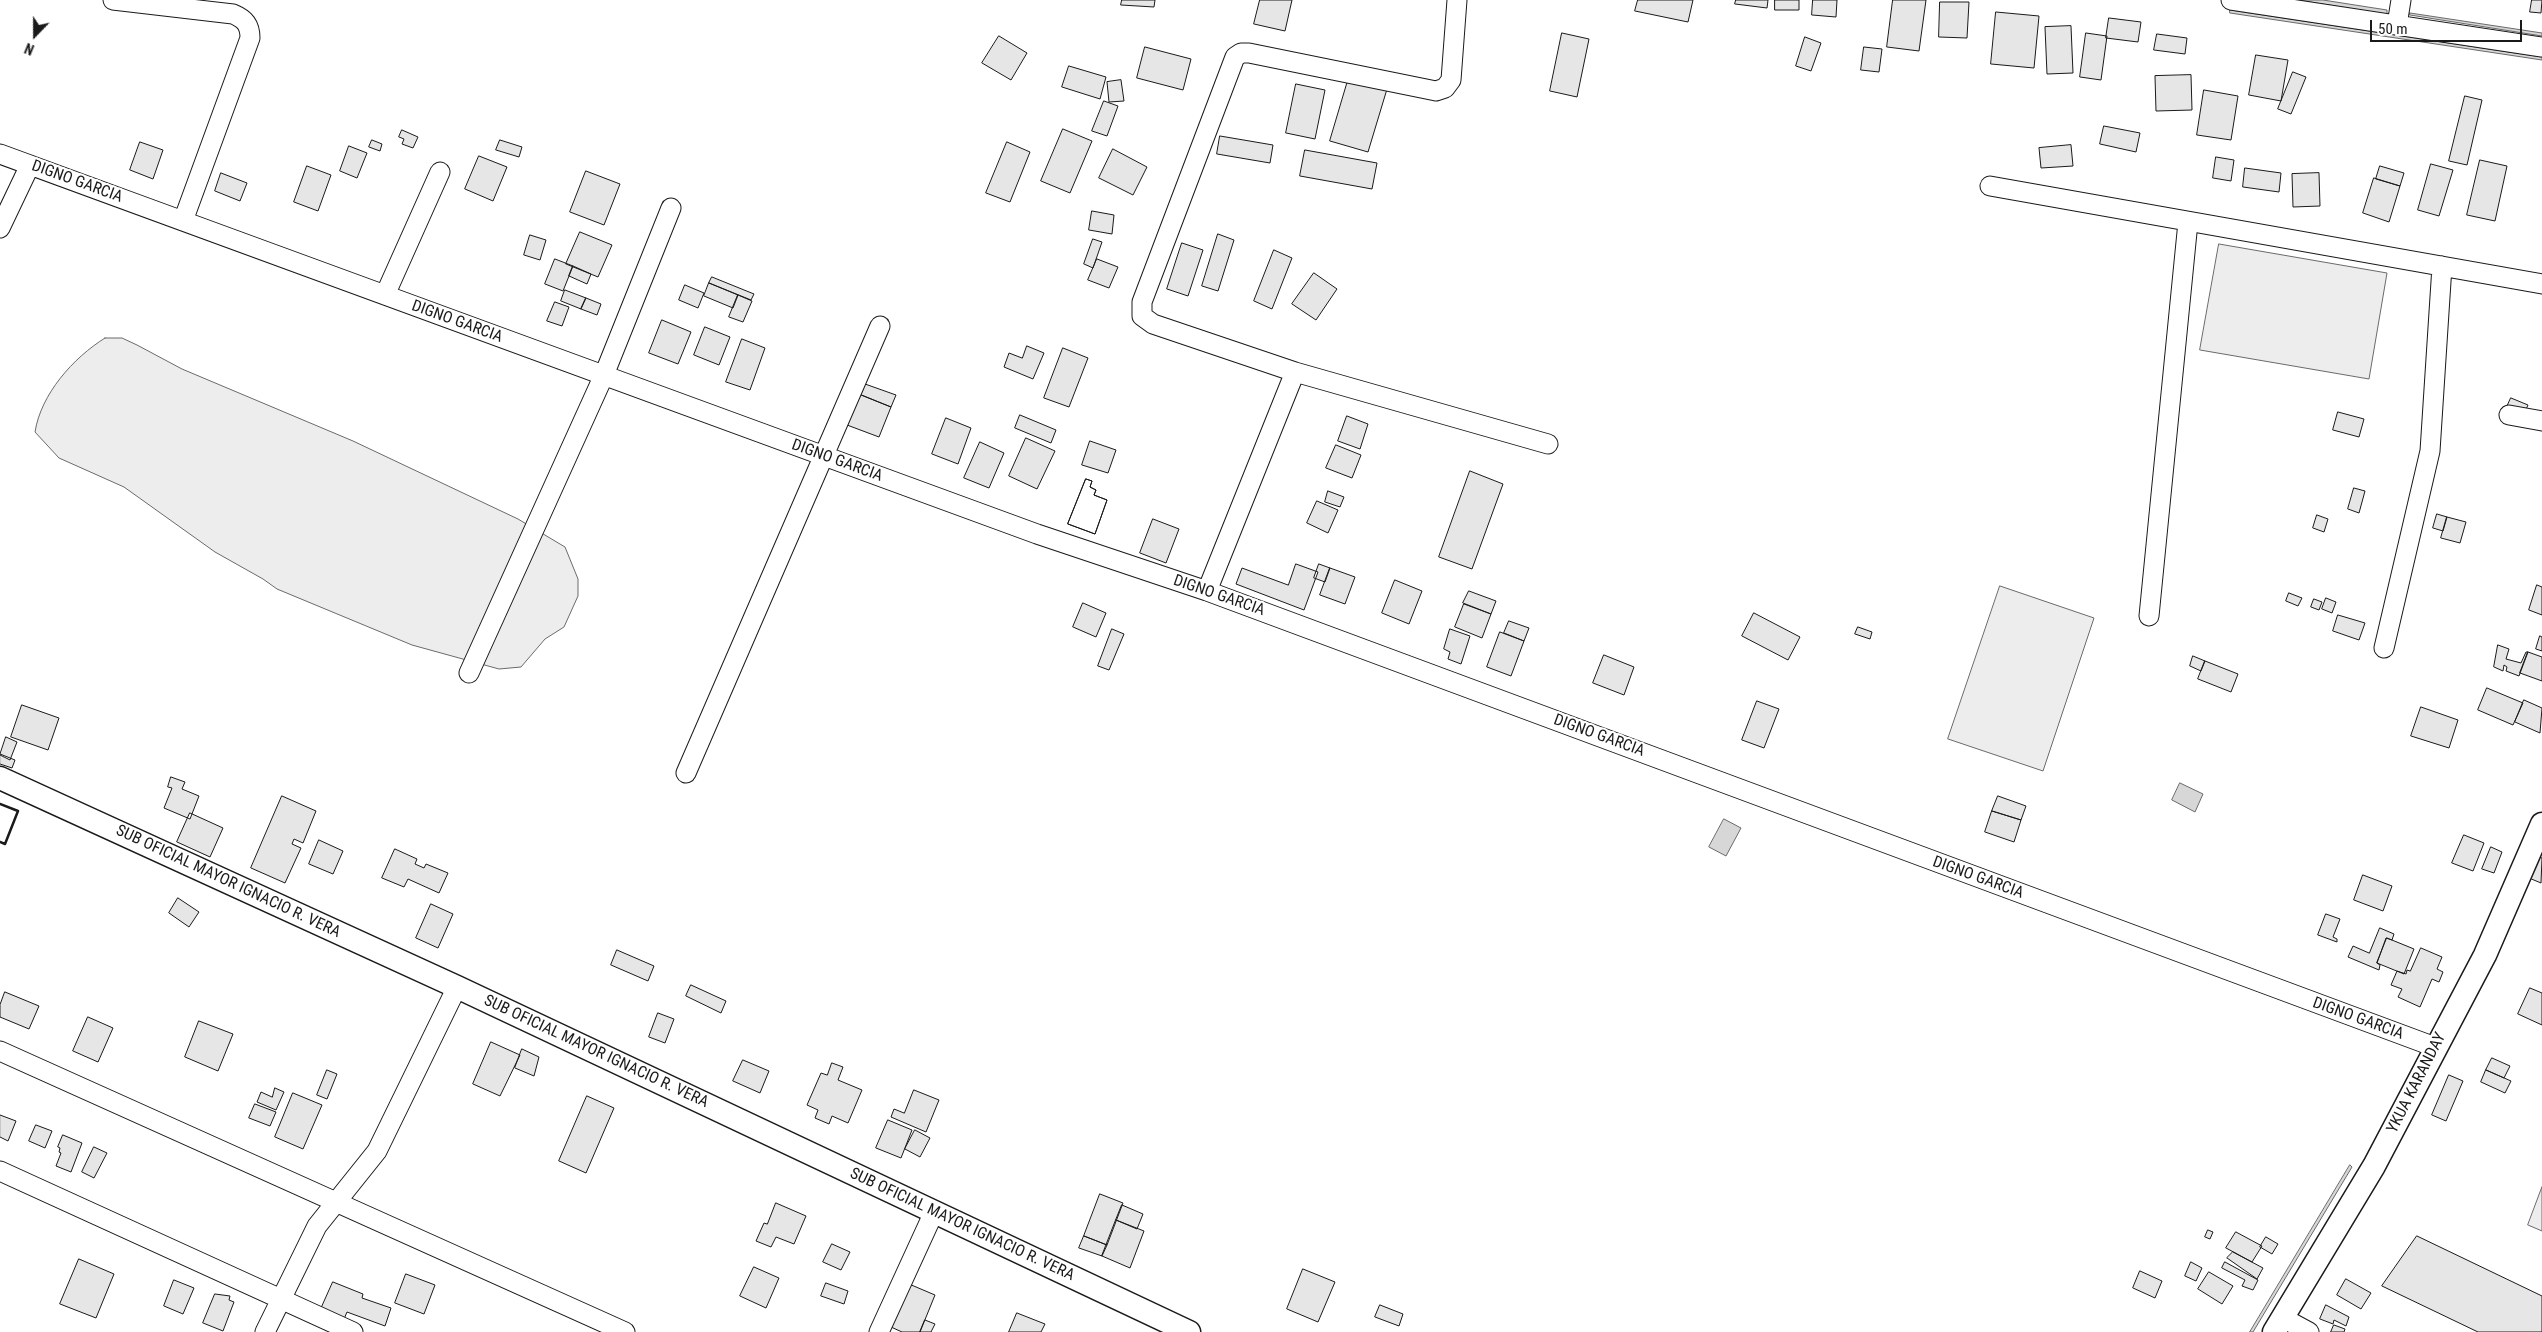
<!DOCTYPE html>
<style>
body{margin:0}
#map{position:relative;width:2542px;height:1332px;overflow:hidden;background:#fff;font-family:"Roboto Condensed",sans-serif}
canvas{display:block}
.north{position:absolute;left:10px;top:10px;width:50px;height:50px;-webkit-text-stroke:4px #fff;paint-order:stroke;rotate:202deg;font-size:14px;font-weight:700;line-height:20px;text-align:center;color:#1a1a1a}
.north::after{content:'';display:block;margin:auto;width:18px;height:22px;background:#1a1a1a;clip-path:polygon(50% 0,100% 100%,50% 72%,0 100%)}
.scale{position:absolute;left:2370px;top:20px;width:152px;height:22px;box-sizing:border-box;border:2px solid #1a1a1a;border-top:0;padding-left:6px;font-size:15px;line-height:18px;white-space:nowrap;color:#1a1a1a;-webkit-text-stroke:4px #fff;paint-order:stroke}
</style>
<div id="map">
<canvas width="2542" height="1332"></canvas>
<div class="north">N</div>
<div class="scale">50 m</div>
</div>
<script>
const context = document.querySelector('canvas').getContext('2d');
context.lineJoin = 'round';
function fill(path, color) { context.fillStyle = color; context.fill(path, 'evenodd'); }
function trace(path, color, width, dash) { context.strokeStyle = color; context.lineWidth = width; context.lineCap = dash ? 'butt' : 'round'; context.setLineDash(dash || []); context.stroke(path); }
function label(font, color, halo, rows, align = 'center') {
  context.font = font + ' "Roboto Condensed",sans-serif'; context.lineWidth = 4; context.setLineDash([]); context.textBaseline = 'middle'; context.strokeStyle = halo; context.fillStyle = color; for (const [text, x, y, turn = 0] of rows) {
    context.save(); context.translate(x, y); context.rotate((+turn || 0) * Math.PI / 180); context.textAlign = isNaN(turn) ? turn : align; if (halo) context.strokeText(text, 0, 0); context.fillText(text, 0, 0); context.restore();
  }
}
const green = new Path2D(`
 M2219,244L2387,273L2369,379L2200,350Z
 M105,338H122L137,345L182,369L353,441L518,519L565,547L578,579V596L564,627L545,639L521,667L499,669L412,645L277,589L263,579L215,552L124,487L59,458L35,432C41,394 73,358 105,338Z
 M2000,586L2094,618L2043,771L1948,739Z
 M2542,1187V1231L2528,1225Z`);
fill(green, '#ededed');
trace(green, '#6a6a6a', 1);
const water = new Path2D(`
 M2298,0H2323L2387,10V14Z
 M2230,10L2542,57V60L2230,13Z
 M2410,13L2542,33V36L2410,15Z
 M2180,783L2203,794L2195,812L2172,800Z
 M1724,819L1741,828L1726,856L1709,847Z
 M2350,1165L2352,1167L2253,1332H2250Z`);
fill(water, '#d7d7d7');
trace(water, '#6a6a6a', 1);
const building = new Path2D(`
 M1122,0H1155L1154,7L1121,5Z
 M1260,0H1292L1285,31L1254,24Z
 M1638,0H1693L1688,22L1635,11Z
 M1736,0H1768L1767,8L1735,4Z
 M1775,0H1799V10H1775Z
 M1813,0H1837L1836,17L1812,15Z
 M1893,0H1926L1919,51L1887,47Z
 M2532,0H2542L2541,13L2530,12Z
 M1940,2H1969L1967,38L1939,37Z
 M1996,12L2039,16L2034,68L1991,64Z
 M2109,18L2141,22L2138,42L2106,38Z
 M2071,26L2073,73L2047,74L2045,27Z
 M1562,33L1589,39L1577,97L1550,91Z
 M2086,33L2107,36L2101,80L2080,77Z
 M2157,34L2187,38L2185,54L2154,50Z
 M999,36L1027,53L1011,80L982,63Z
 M1805,37L1821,43L1811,71L1796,66Z
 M1145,47L1191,59L1183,90L1137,78Z
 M1864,47L1882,49L1879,72L1861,70Z
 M2256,55L2288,60L2281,101L2249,95Z
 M1069,66L1106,77L1100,99L1062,87Z
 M2293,72L2306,77L2291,114L2278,109Z
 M2191,75L2192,110L2156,111L2155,76Z
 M1349,77L1387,89L1368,152L1330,141Z
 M1121,80L1124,101L1109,102L1107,82Z
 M1296,84L1325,90L1315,139L1286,133Z
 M2204,90L2238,96L2231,140L2197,135Z
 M2465,96L2482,100L2467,165L2449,161Z
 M1104,101L1118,106L1107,136L1092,131Z
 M2104,126L2140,133L2136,152L2100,144Z
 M1063,129L1092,141L1070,193L1041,181Z
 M402,130L418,137L413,148L402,144L404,139L399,137Z
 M1220,136L1273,145L1270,163L1217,154Z
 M372,140L382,144L380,151L369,147Z
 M500,140L522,147L519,157L496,150Z
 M140,142L163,150L153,179L130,170Z
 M1007,142L1030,152L1010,202L986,193Z
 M2071,145L2073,166L2041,168L2039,148Z
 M349,146L367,153L357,178L340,171Z
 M1113,149L1147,167L1133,195L1099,178Z
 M1305,150L1377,163L1372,189L1300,176Z
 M479,156L507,167L493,201L465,189Z
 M2216,157L2234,160L2231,181L2213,178Z
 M2480,160L2507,166L2495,221L2467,215Z
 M2431,164L2453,170L2439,216L2418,210Z
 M307,166L331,175L318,211L294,202Z
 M2380,166L2404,173L2400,186L2376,179Z
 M2245,168L2281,173L2279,192L2243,187Z
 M586,171L620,184L604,225L570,212Z
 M221,173L247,183L240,201L215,191Z
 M2319,173L2320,206L2293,207L2292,174Z
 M2374,178L2400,186L2389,222L2363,213Z
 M1092,211L1114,215L1112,234L1089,230Z
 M580,232L612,245L598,277L566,264Z
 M1218,234L1234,240L1218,291L1202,286Z
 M530,235L546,240L540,260L524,255Z
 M1093,239L1102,242L1093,268L1084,264Z
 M1182,243L1203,250L1188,296L1167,289Z
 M1274,250L1292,258L1272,309L1254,301Z
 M555,259L573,266L563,291L545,284Z
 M1097,259L1118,267L1109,288L1088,280Z
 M573,266L591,274L587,284L569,276Z
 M1314,273L1337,289L1316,320L1292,304Z
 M712,277L754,294L751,300L709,283Z
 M709,283L738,295L733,308L704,296Z
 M685,285L704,293L698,308L679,300Z
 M565,290L586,298L581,309L561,301Z
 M738,295L752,301L743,322L729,317Z
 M586,298L601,304L597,315L581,309Z
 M555,302L569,307L562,326L547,321Z
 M662,320L691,332L678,364L649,353Z
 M705,327L730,337L719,365L694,355Z
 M742,339L765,348L750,390L726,382Z
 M1027,346L1044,353L1033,379L1004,367L1009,353L1022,358Z
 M1063,348L1088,358L1069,407L1044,398Z
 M865,384L896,395L891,407L861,395Z
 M859,394L891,407L879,437L847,425Z
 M2511,398L2528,405L2523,416L2506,409Z
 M2338,412L2364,419L2359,437L2333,430Z
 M1020,415L1056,430L1051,443L1015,428Z
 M1347,416L1368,424L1360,449L1338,441Z
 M946,418L971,428L958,464L932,454Z
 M1026,438L1055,451L1037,489L1009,476Z
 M1090,441L1116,450L1108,473L1082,465Z
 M980,442L1004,453L989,488L964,478Z
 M1336,445L1361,455L1352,478L1326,468Z
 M1470,471L1503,484L1472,569L1439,557Z
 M1086,479L1092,481L1090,487L1096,490L1094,495L1107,500L1095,534L1068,524Z
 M1086,479L1092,481L1090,487L1096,490L1094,495L1107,500L1095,534L1068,524Z
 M2354,488L2365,491L2359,513L2348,509Z
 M1328,491L1344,497L1340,507L1325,502Z
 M1317,501L1338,510L1328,533L1307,523Z
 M2437,514L2447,517L2443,531L2433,528Z
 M2317,515L2328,519L2324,532L2313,528Z
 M2447,517L2466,522L2460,543L2441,538Z
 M1153,519L1179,529L1166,563L1140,553Z
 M1296,564L1318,572L1304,610L1236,584L1242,568L1288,585Z
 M1319,564L1330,568L1325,582L1314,578Z
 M1330,568L1355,577L1345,604L1320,595Z
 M1395,580L1422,591L1409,624L1382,613Z
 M2537,585L2542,587V615L2529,610Z
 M1469,591L1496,601L1491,614L1463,603Z
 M2289,593L2302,598L2298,606L2286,601Z
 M2326,598L2336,602L2332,613L2322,609Z
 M2314,599L2322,602L2319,610L2311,607Z
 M1083,603L1106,613L1096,637L1073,627Z
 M1464,604L1491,614L1482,638L1455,627Z
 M1754,613L1800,637L1788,660L1742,636Z
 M2338,615L2365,623L2359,640L2333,631Z
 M1509,621L1529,628L1524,641L1504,633Z
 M1858,627L1872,632L1870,639L1855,634Z
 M1112,629L1124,634L1109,670L1098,666Z
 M1450,629L1470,636L1461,664L1448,659L1450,652L1444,649Z
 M1500,632L1524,641L1511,676L1487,667Z
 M2540,636L2542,637V651L2536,649Z
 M2498,645L2509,649L2506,659L2521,663L2526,652H2528L2519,676L2506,671L2507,667L2504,665L2503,671L2494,667Z
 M2528,652L2542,657V681L2520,673Z
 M1604,655L1634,667L1624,695L1593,683Z
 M2193,656L2205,661L2201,671L2190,666Z
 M2205,661L2238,674L2231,692L2198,679Z
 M2487,688L2523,703L2513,725L2478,710Z
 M2524,700L2542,708L2540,733L2515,722Z
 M1757,701L1779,709L1764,748L1742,740Z
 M22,705L59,718L48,750L11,737Z
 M2421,707L2458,720L2449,748L2411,736Z
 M6,737L17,742L10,760L0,755Z
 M0,754L15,760L12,768L0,764Z
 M171,777L185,782L182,789L199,796L190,819L164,808L172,788L168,787Z
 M282,796L316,811L303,843L294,839L292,844L301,848L285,883L251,868Z
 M1998,796L2026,806L2021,820L1992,811Z
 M1992,811L2021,820L2014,842L1985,832Z
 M190,813L223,828L210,857L177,842Z
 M2464,835L2484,843L2473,871L2452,863Z
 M319,840L343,851L333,874L309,864Z
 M2491,847L2502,852L2494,873L2482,869Z
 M395,849L417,859L415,864L424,868L426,864L448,873L439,893L408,879L404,887L382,878Z
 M2537,856L2542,858L2541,883L2529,878Z
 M2363,875L2392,886L2383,911L2354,900Z
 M178,898L199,912L189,927L169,913Z
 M431,904L453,914L438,948L416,938Z
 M2326,914L2340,919L2333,937L2337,939V942L2318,935Z
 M2380,928L2394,934L2392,940L2386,938L2377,963L2380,965L2379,970L2348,957L2353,946L2369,953Z
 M2387,938L2414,949L2404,974L2377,963Z
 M2421,948L2442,957L2437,969L2443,972L2439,982L2432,979L2420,1007L2398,997L2402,989L2391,985L2397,971L2406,974L2407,970L2410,971Z
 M617,950L654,966L648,981L611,965Z
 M691,985L726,1001L721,1013L686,996Z
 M2530,988L2542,993V1025L2518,1014Z
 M5,992L39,1006L29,1029L0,1017V1005Z
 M658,1013L674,1019L665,1043L649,1037Z
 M88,1017L113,1028L98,1062L73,1051Z
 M199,1021L233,1034L218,1071L185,1057Z
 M491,1042L520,1055L500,1096L473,1084Z
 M522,1049L539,1057L534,1076L515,1068Z
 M2492,1058L2510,1066L2504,1078L2486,1070Z
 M743,1060L769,1071L760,1093L733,1081Z
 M832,1063L843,1067L838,1080L862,1090L848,1123L832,1116L829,1124L815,1118L818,1110L807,1105L821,1073L827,1075Z
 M327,1070L337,1074L327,1099L317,1095Z
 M2486,1070L2511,1081L2505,1093L2481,1082Z
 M2449,1075L2463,1081L2446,1121L2432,1115Z
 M275,1088L284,1092L276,1110L257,1102L261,1092L272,1097Z
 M914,1090L939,1100L926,1132L891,1117L894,1109L904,1113Z
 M293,1093L322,1105L303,1149L275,1137Z
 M587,1096L614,1108L586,1173L559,1161Z
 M255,1104L276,1112L270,1126L249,1118Z
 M0,1115L16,1121L8,1141L0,1137Z
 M888,1120L912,1130L901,1158L876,1148Z
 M36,1125L52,1131L45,1148L29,1141Z
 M915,1130L930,1138L920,1157L905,1149Z
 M63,1135L82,1143L71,1172L56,1166L61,1153L59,1152L60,1148L58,1147Z
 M94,1147L107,1153L94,1178L82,1172Z
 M1100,1194L1123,1203L1107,1245L1084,1236Z
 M776,1203L806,1216L794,1244L776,1237L771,1247L756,1241L764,1223L767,1224Z
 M1122,1205L1143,1214L1137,1229L1116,1220Z
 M1116,1220L1144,1231L1130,1268L1102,1256Z
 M2208,1230L2213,1232L2210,1239L2205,1237Z
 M2236,1232L2262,1246L2252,1262L2226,1248Z
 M1084,1236L1107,1245L1102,1256L1079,1248Z
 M2417,1236L2542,1296V1332H2478L2382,1286Z
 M2266,1237L2278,1244L2272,1254L2260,1247Z
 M832,1244L850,1252L841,1270L823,1262Z
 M2233,1252L2263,1268L2257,1279L2227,1258Z
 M79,1259L114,1274L96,1318L60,1304Z
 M2191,1262L2202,1268L2196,1281L2185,1276Z
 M2225,1262L2258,1280L2253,1290L2242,1286L2245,1280L2222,1268Z
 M754,1267L779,1278L766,1308L740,1296Z
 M1303,1269L1335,1282L1318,1322L1287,1309Z
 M2140,1271L2162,1281L2155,1298L2133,1288Z
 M2209,1272L2233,1286L2222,1304L2198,1289Z
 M406,1274L435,1285L424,1314L395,1303Z
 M2346,1279L2371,1293L2361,1309L2337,1295Z
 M174,1280L194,1288L183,1314L164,1306Z
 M333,1282L363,1294L362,1298L391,1308L385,1326L347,1312L344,1319L321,1309Z
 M826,1283L848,1291L844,1304L821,1296Z
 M909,1284L935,1295L920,1332H902L891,1327Z
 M215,1294L230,1296L229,1300L234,1302L223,1331L203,1323Z
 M1380,1305L1403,1314L1399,1326L1375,1317Z
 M2326,1305L2349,1317L2346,1326L2334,1320L2333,1324L2320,1319Z
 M1017,1313L1045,1324L1041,1332H1009Z
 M925,1320L935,1324L931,1332H920Z
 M2334,1325L2345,1329L2344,1332H2331Z`);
fill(building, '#e6e6e6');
trace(building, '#1a1a1a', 1);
const minor = new Path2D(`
 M113,0L233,14C245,19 250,25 250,38L183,221
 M1457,0L1451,80L1445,88L1436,91L1249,53H1241L1235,57L1142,302V316L1153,324L1295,372L1548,444
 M2231,0L2542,47
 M2397,25L2401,0
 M0,154L1037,534L1207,591L2435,1047
 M1990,186L2542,284
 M0,228L30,165
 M385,295L440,172
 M2509,415L2542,421
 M1207,591L1295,372
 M2149,616L2188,222
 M2384,648L2430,451L2442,266
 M469,673L604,375L671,208
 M686,773L880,326
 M0,1051L625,1332
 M0,1171L353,1332
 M2283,1318L2309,1332
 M265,1332L317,1226L377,1151L457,987
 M879,1332L934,1212`);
const tertiary = new Path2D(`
 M0,778L457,987L1189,1332
 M2274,1332L2374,1166L2485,955L2542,824`);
trace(minor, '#1a1a1a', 21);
trace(tertiary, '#1a1a1a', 25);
trace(minor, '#fff', 19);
trace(tertiary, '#fff', 22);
trace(new Path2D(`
 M0,804L18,811L5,844L0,842`), '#1a1a1a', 2.5);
label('16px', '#1a1a1a', '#fff', [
 ["DIGNO GARCIA",77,182,20],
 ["DIGNO GARCIA",457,322,20],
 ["DIGNO GARCIA",837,461,20],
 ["DIGNO GARCIA",1219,596,19],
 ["DIGNO GARCIA",1599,736,20],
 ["DIGNO GARCIA",1978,878,20],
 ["SUB OFICIAL MAYOR IGNACIO R. VERA",228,882,25],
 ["DIGNO GARCIA",2358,1019,20],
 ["SUB OFICIAL MAYOR IGNACIO R. VERA",596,1052,25],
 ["YKUA KARANDAY",2417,1083,-63],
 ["SUB OFICIAL MAYOR IGNACIO R. VERA",962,1225,25]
]);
</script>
